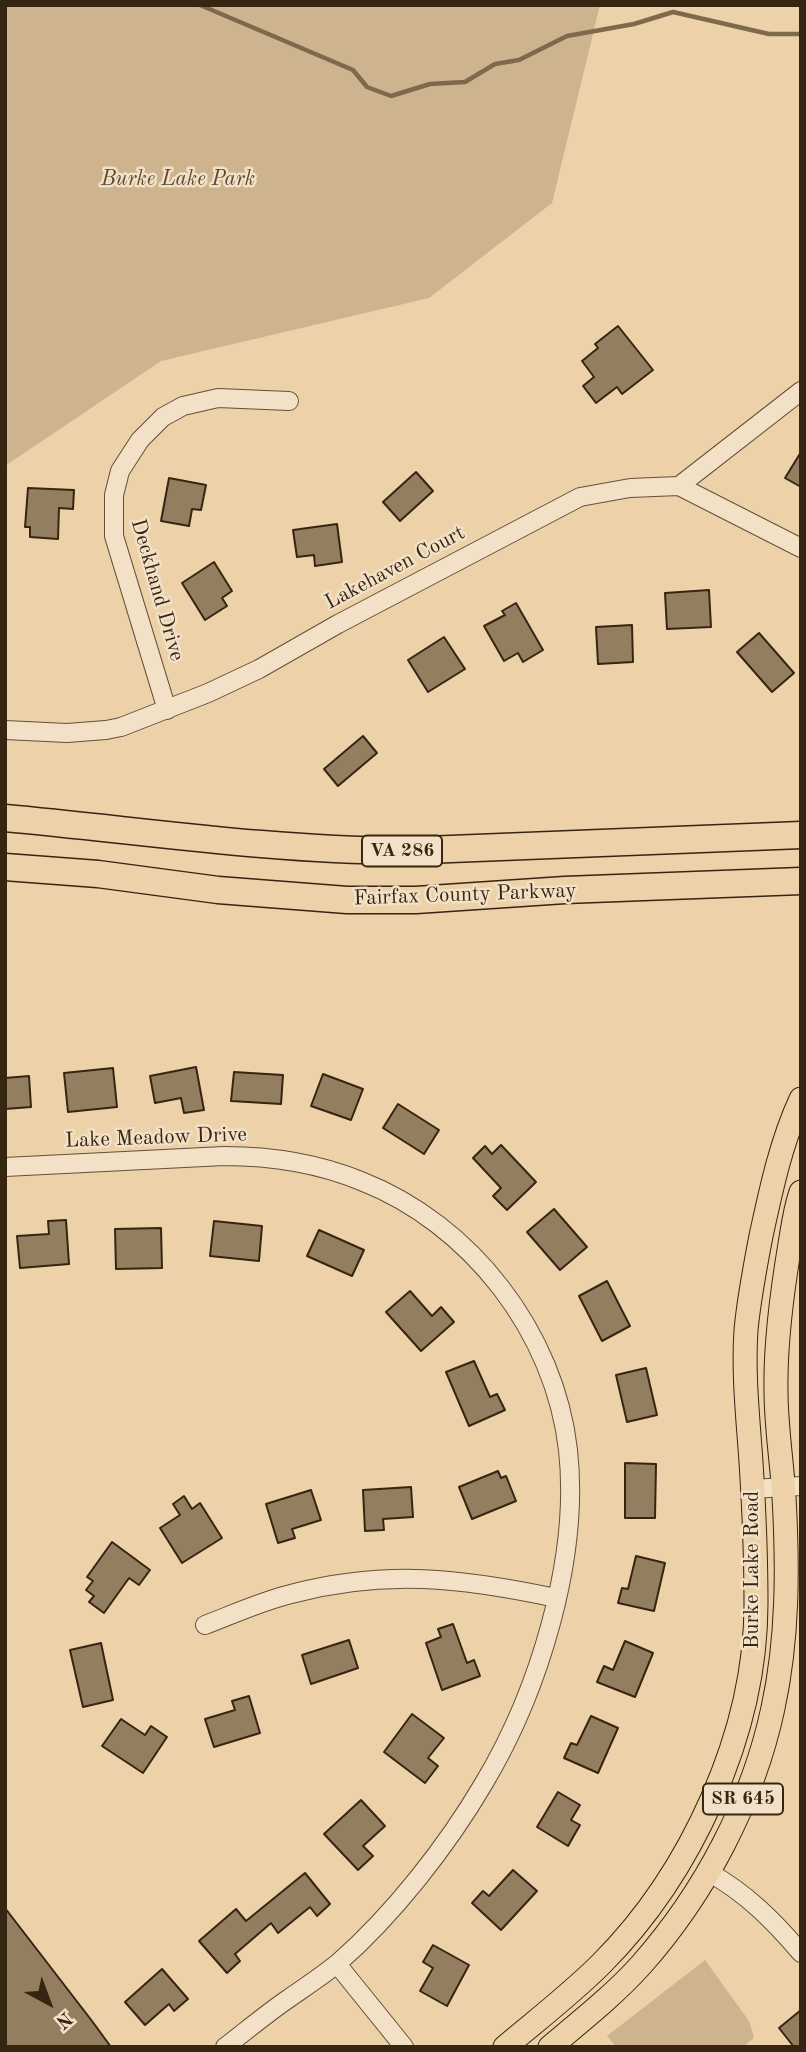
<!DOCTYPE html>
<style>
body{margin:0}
#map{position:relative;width:806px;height:2052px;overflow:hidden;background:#ecd1a9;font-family:"Old Standard TT",serif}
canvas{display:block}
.frame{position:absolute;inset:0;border:7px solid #352511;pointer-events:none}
.north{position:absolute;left:14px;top:1968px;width:70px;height:70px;-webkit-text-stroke:5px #f3e1c7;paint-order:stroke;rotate:139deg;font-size:19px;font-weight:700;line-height:28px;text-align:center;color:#352511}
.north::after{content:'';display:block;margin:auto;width:24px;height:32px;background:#352511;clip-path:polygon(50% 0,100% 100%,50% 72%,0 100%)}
</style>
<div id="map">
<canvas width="806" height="2052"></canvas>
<div class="frame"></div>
<div class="north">N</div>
</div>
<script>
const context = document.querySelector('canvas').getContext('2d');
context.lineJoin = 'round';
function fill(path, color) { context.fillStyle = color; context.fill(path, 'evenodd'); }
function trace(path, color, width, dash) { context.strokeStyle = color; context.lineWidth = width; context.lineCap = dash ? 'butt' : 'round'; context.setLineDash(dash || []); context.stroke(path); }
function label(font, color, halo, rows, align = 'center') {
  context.font = font + ' "Old Standard TT",serif'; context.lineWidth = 5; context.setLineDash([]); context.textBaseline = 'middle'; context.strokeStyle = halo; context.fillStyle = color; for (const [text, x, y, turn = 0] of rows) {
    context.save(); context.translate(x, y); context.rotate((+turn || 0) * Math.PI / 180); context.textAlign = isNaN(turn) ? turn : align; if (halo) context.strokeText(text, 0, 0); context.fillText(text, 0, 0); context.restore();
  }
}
fill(new Path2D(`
 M5,5H600L552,203L429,298L161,361L5,466Z
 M705,1960L749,2021L754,2038L743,2047H616L607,2036Z`), '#cdb48f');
trace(new Path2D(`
 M200,5L353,70L367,87L391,96L430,84L465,82L495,64L519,60L567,36L634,24L673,12L769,34H801`), '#7e694d', 4.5);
const building = new Path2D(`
 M618,326L653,370L622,394L617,387L596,403L583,386L594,377L582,361L598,348L595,344Z
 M801,452V487L785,478Z
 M416,472L433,491L400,521L383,502Z
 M169,478L206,485L201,510L192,509L189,526L161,521Z
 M28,488L74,490L73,509L59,508L58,539L30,537V527H25Z
 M337,524L342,562L315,566L314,555L297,557L293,530Z
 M214,562L232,591L222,598L227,606L205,620L182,583Z
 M709,590L711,627L667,629L665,593Z
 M516,603L543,650L523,662L518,653L504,661L484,626L505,615L502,611Z
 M632,625L633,662L598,664L596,627Z
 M759,633L794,673L772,692L737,652Z
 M444,637L465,669L428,692L408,660Z
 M363,736L377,753L338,786L324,769Z
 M196,1067L204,1110L184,1113L181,1098L155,1103L150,1076Z
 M113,1068L117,1107L68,1112L64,1073Z
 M234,1072L283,1075L281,1104L231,1101Z
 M323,1074L363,1089L351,1120L311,1106Z
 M29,1076L31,1107L5,1109V1078Z
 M398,1104L439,1130L424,1154L383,1128Z
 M501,1145L536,1182L507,1210L493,1196L501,1188L473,1158L485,1146L492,1154Z
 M554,1209L587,1247L560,1270L527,1232Z
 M66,1220L69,1264L20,1268L17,1236L49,1234L48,1221Z
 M214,1221L262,1226L259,1261L210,1256Z
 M161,1228L162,1268L116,1269L115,1229Z
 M319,1230L364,1250L352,1276L307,1256Z
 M607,1281L630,1326L602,1341L579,1296Z
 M410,1291L432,1316L441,1307L454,1322L421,1351L386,1312Z
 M474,1361L490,1397L497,1394L505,1410L469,1426L446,1372Z
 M646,1368L657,1415L627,1422L616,1375Z
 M625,1463L656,1464L655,1518H625Z
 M498,1471L501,1478L506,1476L516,1501L472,1519L459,1487Z
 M411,1487L413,1517L383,1519L384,1530L365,1531L363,1490Z
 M311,1490L321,1520L292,1529L295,1538L278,1543L266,1504Z
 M184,1496L192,1509L200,1503L222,1538L182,1563L160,1528L180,1515L173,1504Z
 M112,1542L150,1570L139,1585L129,1578L104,1613L89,1602L94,1596L86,1590L93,1581L87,1577Z
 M636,1556L665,1563L654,1611L618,1603L622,1588L628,1589Z
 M453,1624L467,1663L474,1660L480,1676L442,1690L426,1643L441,1637L438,1629Z
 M349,1640L358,1668L311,1684L302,1655Z
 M625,1641L653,1653L635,1697L597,1682L604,1666L613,1670Z
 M101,1643L113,1700L83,1707L70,1650Z
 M249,1696L260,1733L214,1747L205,1719L235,1710L232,1701Z
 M412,1714L444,1738L428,1758L438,1766L425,1783L384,1752Z
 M591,1716L618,1728L598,1773L564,1758L571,1743L577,1745Z
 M121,1719L145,1735L151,1726L167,1737L143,1773L102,1746Z
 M558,1792L580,1805L571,1820L580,1825L568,1846L537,1827Z
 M361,1800L385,1826L363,1846L373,1856L358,1870L324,1834Z
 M513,1870L537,1891L501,1930L472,1903L483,1891L489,1896Z
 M305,1873L330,1904L317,1916L310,1907L278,1933L271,1923L235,1954L240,1961L227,1973L199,1941L236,1909L246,1921Z
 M5,1908L92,2021L111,2047H5Z
 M433,1945L469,1965L447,2006L420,1991L433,1968L423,1962Z
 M162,1969L188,1999L174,2011L169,2004L145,2025L125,2002Z
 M801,2010V2047H794L779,2028Z`);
fill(building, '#947e60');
trace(building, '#352511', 2);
const minor = new Path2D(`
 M679,486L801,391
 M167,710L114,536V495L120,471L140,440L163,417L183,406L218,398L289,401
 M5,730L67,733L106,730L121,727L208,693L259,669L338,624L580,497L630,488L679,486L801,548
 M5,1167L224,1156C272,1156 317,1163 361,1181C471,1224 555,1333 568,1450C580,1558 539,1691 484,1783C447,1846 393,1915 338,1963C322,1976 305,1987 288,1999C266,2014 246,2031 225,2047
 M753,1489L801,1486
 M205,1625C234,1614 262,1601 291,1594C385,1569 462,1578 556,1598
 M708,1872C745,1892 774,1921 801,1953
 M337,1964L404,2047`);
const major = new Path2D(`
 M505,2047C537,2020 571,1994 601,1964C691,1874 756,1733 756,1604C756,1557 754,1509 751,1462C748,1418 743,1374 746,1330C749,1298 755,1267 761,1236C771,1190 781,1142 801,1099
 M550,2047C581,2021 614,1995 641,1965C704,1894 753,1802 773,1708C788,1639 788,1568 784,1497C782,1462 776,1427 776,1391C775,1342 782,1292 790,1244C793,1226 795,1209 801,1192`);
const highway = new Path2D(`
 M5,818C137,830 268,850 401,851L801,835
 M5,867L98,874L218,890L347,900H416L565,890L801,881`);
trace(minor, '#635037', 20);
trace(major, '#352511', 25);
trace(highway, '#352511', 29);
trace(minor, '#f3e1c7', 18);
trace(major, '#ecd1a9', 23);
trace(highway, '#ecd1a9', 26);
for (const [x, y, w] of [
 [402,851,80],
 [743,1799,80]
]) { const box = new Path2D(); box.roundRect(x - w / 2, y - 15.5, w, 31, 5); context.fillStyle = '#f3e1c7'; context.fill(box); trace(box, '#352511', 2); }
label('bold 19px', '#352511', null, [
 ["VA 286",402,851],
 ["SR 645",743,1799]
]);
label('italic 21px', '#5b4930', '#f3e1c7', [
 ["Burke Lake Park",178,179]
]);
label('21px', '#352511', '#f3e1c7', [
 ["Lakehaven Court",395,568,-28],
 ["Deckhand Drive",157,590,74],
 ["Fairfax County Parkway",465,895,-2],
 ["Lake Meadow Drive",156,1138,-2],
 ["Burke Lake Road",752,1570,-90]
]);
</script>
